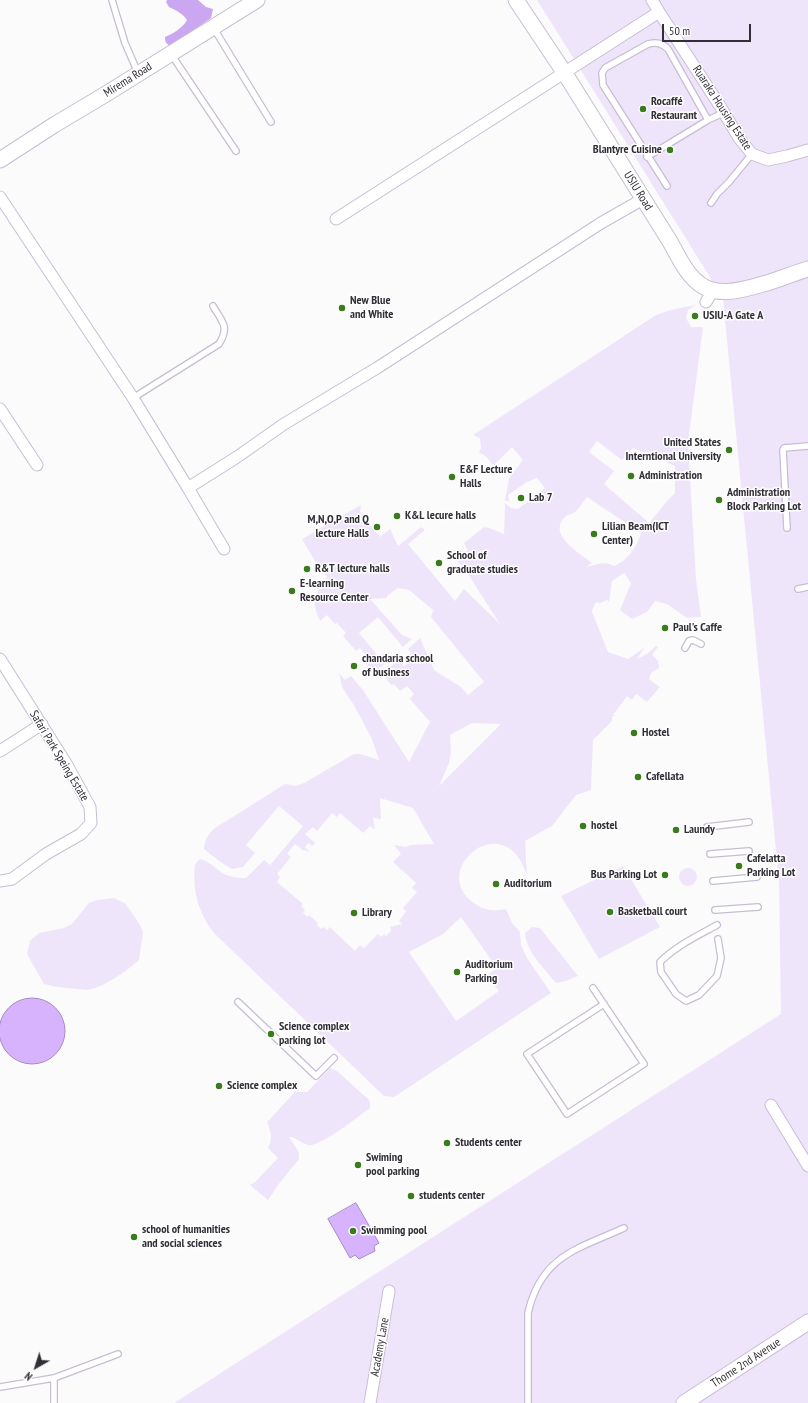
<!DOCTYPE html>
<meta charset="utf-8">
<style>
body{margin:0}
#map{position:relative;width:808px;height:1403px;overflow:hidden;background:#fbfbfb;font-family:"PT Sans Narrow",sans-serif}
canvas{display:block}
.north{position:absolute;left:16px;top:1347px;width:40px;height:40px;-webkit-text-stroke:3px #fff;paint-order:stroke;rotate:219deg;font-size:11px;font-weight:700;line-height:16px;text-align:center;color:#322e37}
.north::after{content:'';display:block;margin:auto;width:14px;height:18px;background:#322e37;clip-path:polygon(50% 0,100% 100%,50% 72%,0 100%)}
.scale{position:absolute;left:662px;top:24px;width:89px;height:18px;box-sizing:border-box;border:2px solid #322e37;border-top:0;padding-left:5px;font-size:12px;line-height:14px;white-space:nowrap;color:#322e37;-webkit-text-stroke:3px #fff;paint-order:stroke}
</style>
<div id="map">
<canvas width="808" height="1403"></canvas>
<div class="north">N</div>
<div class="scale">50 m</div>
</div>
<script>
const context = document.querySelector('canvas').getContext('2d');
context.lineJoin = 'round';
function fill(path, color) { context.fillStyle = color; context.fill(path, 'evenodd'); }
function trace(path, color, width, dash) { context.strokeStyle = color; context.lineWidth = width; context.lineCap = dash ? 'butt' : 'round'; context.setLineDash(dash || []); context.stroke(path); }
function label(font, color, halo, rows, align = 'center') {
  context.font = font + ' "PT Sans Narrow",sans-serif'; context.lineWidth = 3; context.setLineDash([]); context.textBaseline = 'middle'; context.strokeStyle = halo; context.fillStyle = color; for (const [text, x, y, turn = 0] of rows) {
    context.save(); context.translate(x, y); context.rotate((+turn || 0) * Math.PI / 180); context.textAlign = isNaN(turn) ? turn : align; if (halo) context.strokeText(text, 0, 0); context.fillText(text, 0, 0); context.restore();
  }
}
fill(new Path2D(`
 M537,0H808V1403H174L781,1014L779,882L723,298Z
 M696,305L688,310L686,318L691,327H703L688,443L696,579L701,617L687,618L667,604L655,601L647,612L632,619L620,610L631,583L624,573L612,581L609,602L607,600L600,603L596,602L593,608L592,612L608,652L628,659L644,648L637,659L647,654L656,646L658,647L652,655L658,661L659,668L651,673L649,679L660,687L647,702L636,694L632,700L627,696L613,715H617L613,716L611,722L593,740L591,790L576,795L552,826L525,841L527,876C506,804 427,870 474,903C483,910 494,912 506,909L512,923L520,932L521,945L527,958L551,993L394,1097L384,1096L215,934C198,913 192,890 195,864L200,859C209,861 214,867 221,872C228,877 238,878 246,878L264,860L270,865L303,826L279,806L246,845L255,853L243,867L232,869L219,861L204,849C204,841 209,833 215,828L285,784L296,786L304,783L354,754H360L379,760L372,739L355,707L342,687L339,673L345,680L351,676L363,690L409,762L430,722L410,699L414,694L407,686L400,691L394,684L391,685L382,673L399,660L404,666L411,660L408,655L411,653L408,649L420,638L434,670L461,687L468,695L484,682L431,617L433,610L409,590L398,588L387,596V598L370,599L402,635L412,639L403,647L378,617L359,633L379,657L384,653L390,659L374,673L362,659L366,655L360,648L356,651L343,636L346,633L337,623L335,624L327,615L320,621C310,599 315,596 327,577L316,563L302,539L361,505L360,512L380,537L390,529L398,546L421,527L425,530L408,544L455,601L464,589L500,624L466,571L448,550L468,551L464,543L484,527L489,528L504,534L505,503L511,508L518,509L545,488L537,478L527,482L508,495L509,501H505L509,478L523,460L512,447L493,466L487,457L479,452L481,448L480,438L473,435L656,315L670,310ZM597,441L622,460L633,448L675,466V493L667,501L650,522H648L604,484L614,471L589,452ZM587,497L641,533C637,547 627,561 614,566C606,560 595,565 586,567L592,563C580,553 548,536 564,518C567,514 571,515 575,512C579,508 583,502 587,497ZM472,723L501,724L439,786L449,763L451,752L450,735ZM380,798L413,808L434,844L410,845L406,847L394,845L401,854L393,862L416,883L412,888L417,892L403,908L406,911L399,921L402,924L390,927L391,931L386,936L384,934L381,937L378,934L364,948L360,945L355,951L330,927L327,930L324,927L321,929L317,925L318,923L309,915L308,917L303,913L305,910L301,906L303,904L277,882L280,877L277,874L291,857L287,854L295,844L304,851L305,850L308,852L309,851L305,847L309,843L312,846L315,843L305,834L313,827L317,831L332,813L337,817L340,813L363,833L370,826L375,830L373,818L381,819ZM461,917L497,968L487,975L499,991L456,1021L409,952L443,934Z
 M623,866L660,927L599,959L561,896Z
 M679 877a9 9 0 1 1 18 0a9 9 0 1 1-18 0Z
 M114,898L126,904L140,925L143,932L139,960C128,970 102,989 86,990C84,990 80,989 77,989C65,988 56,987 44,984L27,954L30,941L39,933L64,928L72,924L89,903L97,900Z
 M532,927L540,928L578,976L566,981L556,983C544,968 527,953 525,933Z
 M330,1068L337,1071L368,1099L370,1102V1108C359,1116 320,1147 309,1145C303,1144 297,1139 292,1137H289L299,1152V1159L278,1185L268,1200L250,1185L255,1182L278,1158L268,1148C273,1138 271,1132 267,1122L295,1092H307Z`), '#efe5fb');
fill(new Path2D(`
 M167,0H198L206,7L213,9L211,18L171,46C166,44 165,42 165,37C172,34 183,28 187,20C183,14 176,10 169,7L166,2Z`), '#cba7f1');
const water = new Path2D(`
 M-1 1031a33 33 0 1 1 66 0a33 33 0 1 1-66 0Z
 M356,1203L379,1243L374,1246L375,1251L359,1259L355,1255L350,1258L328,1219Z`);
fill(water, '#d7b3fe');
trace(water, '#a68bc2', 1);
const lane = new Path2D(`
 M112,0L125,43L138,73
 M213,27L271,122
 M171,54L236,151
 M647,157L708,120L723,113
 M667,186L603,85L602,73L605,68L648,44C657,42 662,43 668,49L708,120
 M711,203L717,194L729,182L752,154
 M133,398L219,344C230,326 222,322 213,306
 M787,528L783,450L784,448L808,446
 M798,589L808,587
 M685,648L689,641L693,640L701,644
 M707,827L749,822
 M710,854L749,851
 M713,881L757,877
 M715,910L758,907
 M717,925C697,936 676,946 660,962L661,972L676,994L686,1001L699,995L717,976L721,958L718,939
 M593,988L644,1064L567,1114L527,1054L604,1004
 M238,1002L316,1076L334,1058
 M54,1378V1403
 M0,1387L54,1378L118,1354
 M528,1403V1313C541,1256 577,1249 624,1228`);
const street = new Path2D(`
 M652,0L659,12
 M0,197L133,398L188,488L237,457L284,424L377,368L601,223L643,199
 M336,219L659,12L720,106L739,138L752,154L768,160L787,156L808,150
 M706,302L713,290
 M0,409L37,465
 M188,488L224,549
 M0,659L67,765L90,807L91,823L81,834L46,854L12,879L0,881
 M0,751L42,724
 M771,1105L808,1166
 M370,1403L389,1291`);
const secondary = new Path2D(`
 M516,0L564,72L669,240C677,253 683,269 694,279C714,301 746,289 770,282C782,278 795,273 808,269
 M0,160L54,125L106,94L257,0
 M684,1403L808,1322`);
trace(lane, '#c7bdd4', 8);
trace(street, '#c7bdd4', 13);
trace(secondary, '#c7bdd4', 17);
trace(lane, '#fff', 5.5);
trace(street, '#fff', 11);
trace(secondary, '#fff', 15);
for (const [x, y, r, color] of [
 [643,109,4,"#3a7b1b"],
 [670,150,4,"#3a7b1b"],
 [342,308,4,"#3a7b1b"],
 [695,316,4,"#3a7b1b"],
 [729,450,4,"#3a7b1b"],
 [631,476,4,"#3a7b1b"],
 [452,477,4,"#3a7b1b"],
 [521,498,4,"#3a7b1b"],
 [719,500,4,"#3a7b1b"],
 [397,516,4,"#3a7b1b"],
 [377,527,4,"#3a7b1b"],
 [594,534,4,"#3a7b1b"],
 [439,563,4,"#3a7b1b"],
 [307,569,4,"#3a7b1b"],
 [292,591,4,"#3a7b1b"],
 [665,628,4,"#3a7b1b"],
 [354,666,4,"#3a7b1b"],
 [634,733,4,"#3a7b1b"],
 [638,777,4,"#3a7b1b"],
 [583,826,4,"#3a7b1b"],
 [676,830,4,"#3a7b1b"],
 [739,866,4,"#3a7b1b"],
 [665,875,4,"#3a7b1b"],
 [496,884,4,"#3a7b1b"],
 [610,912,4,"#3a7b1b"],
 [354,913,4,"#3a7b1b"],
 [457,972,4,"#3a7b1b"],
 [271,1034,4,"#3a7b1b"],
 [219,1086,4,"#3a7b1b"],
 [447,1143,4,"#3a7b1b"],
 [358,1165,4,"#3a7b1b"],
 [411,1196,4,"#3a7b1b"],
 [353,1231,4,"#3a7b1b"],
 [134,1237,4,"#3a7b1b"]
]) { const dot = new Path2D(); dot.arc(x, y, r, 0, 2 * Math.PI); context.fillStyle = color; context.fill(dot); trace(dot, '#fff', 1.5); }
label('12px', '#322e37', '#fff', [
 ["Mirema Road",128,80,-32],
 ["Ruaraka Housing Estate",722,108,57],
 ["USIU Road",638,191,58],
 ["Safari Park Speing Estate",59,756,59],
 ["Academy Lane",380,1347,-80],
 ["Thome 2nd Avenue",746,1363,-33]
]);
label('bold 12px', '#322e37', '#fff', [
 ["Rocaffé",651,102],
 ["Restaurant",651,116],
 ["Blantyre Cuisine",662,150,"right"],
 ["New Blue",350,301],
 ["and White",350,315],
 ["USIU-A Gate A",703,316],
 ["United States",721,443,"right"],
 ["Interntional University",721,457,"right"],
 ["E&F Lecture",460,470],
 ["Halls",460,484],
 ["Administration",639,476],
 ["Administration",727,493],
 ["Block Parking Lot",727,507],
 ["Lab 7",529,498],
 ["K&L lecure halls",405,516],
 ["M,N,O,P and Q",369,520,"right"],
 ["lecture Halls",369,534,"right"],
 ["Lilian Beam(ICT",602,527],
 ["Center)",602,541],
 ["School of",447,556],
 ["graduate studies",447,570],
 ["R&T lecture halls",315,569],
 ["E-learning",300,584],
 ["Resource Center",300,598],
 ["Paul's Caffe",673,628],
 ["chandaria school",362,659],
 ["of business",362,673],
 ["Hostel",642,733],
 ["Cafellata",646,777],
 ["hostel",591,826],
 ["Laundy",684,830],
 ["Cafelatta",747,859],
 ["Parking Lot",747,873],
 ["Bus Parking Lot",657,875,"right"],
 ["Auditorium",504,884],
 ["Basketball court",618,912],
 ["Library",362,913],
 ["Auditorium",465,965],
 ["Parking",465,979],
 ["Science complex",279,1027],
 ["parking lot",279,1041],
 ["Science complex",227,1086],
 ["Students center",455,1143],
 ["Swiming",366,1158],
 ["pool parking",366,1172],
 ["students center",419,1196],
 ["school of humanities",142,1230],
 ["and social sciences",142,1244],
 ["Swimming pool",361,1231]
], 'left');
</script>
